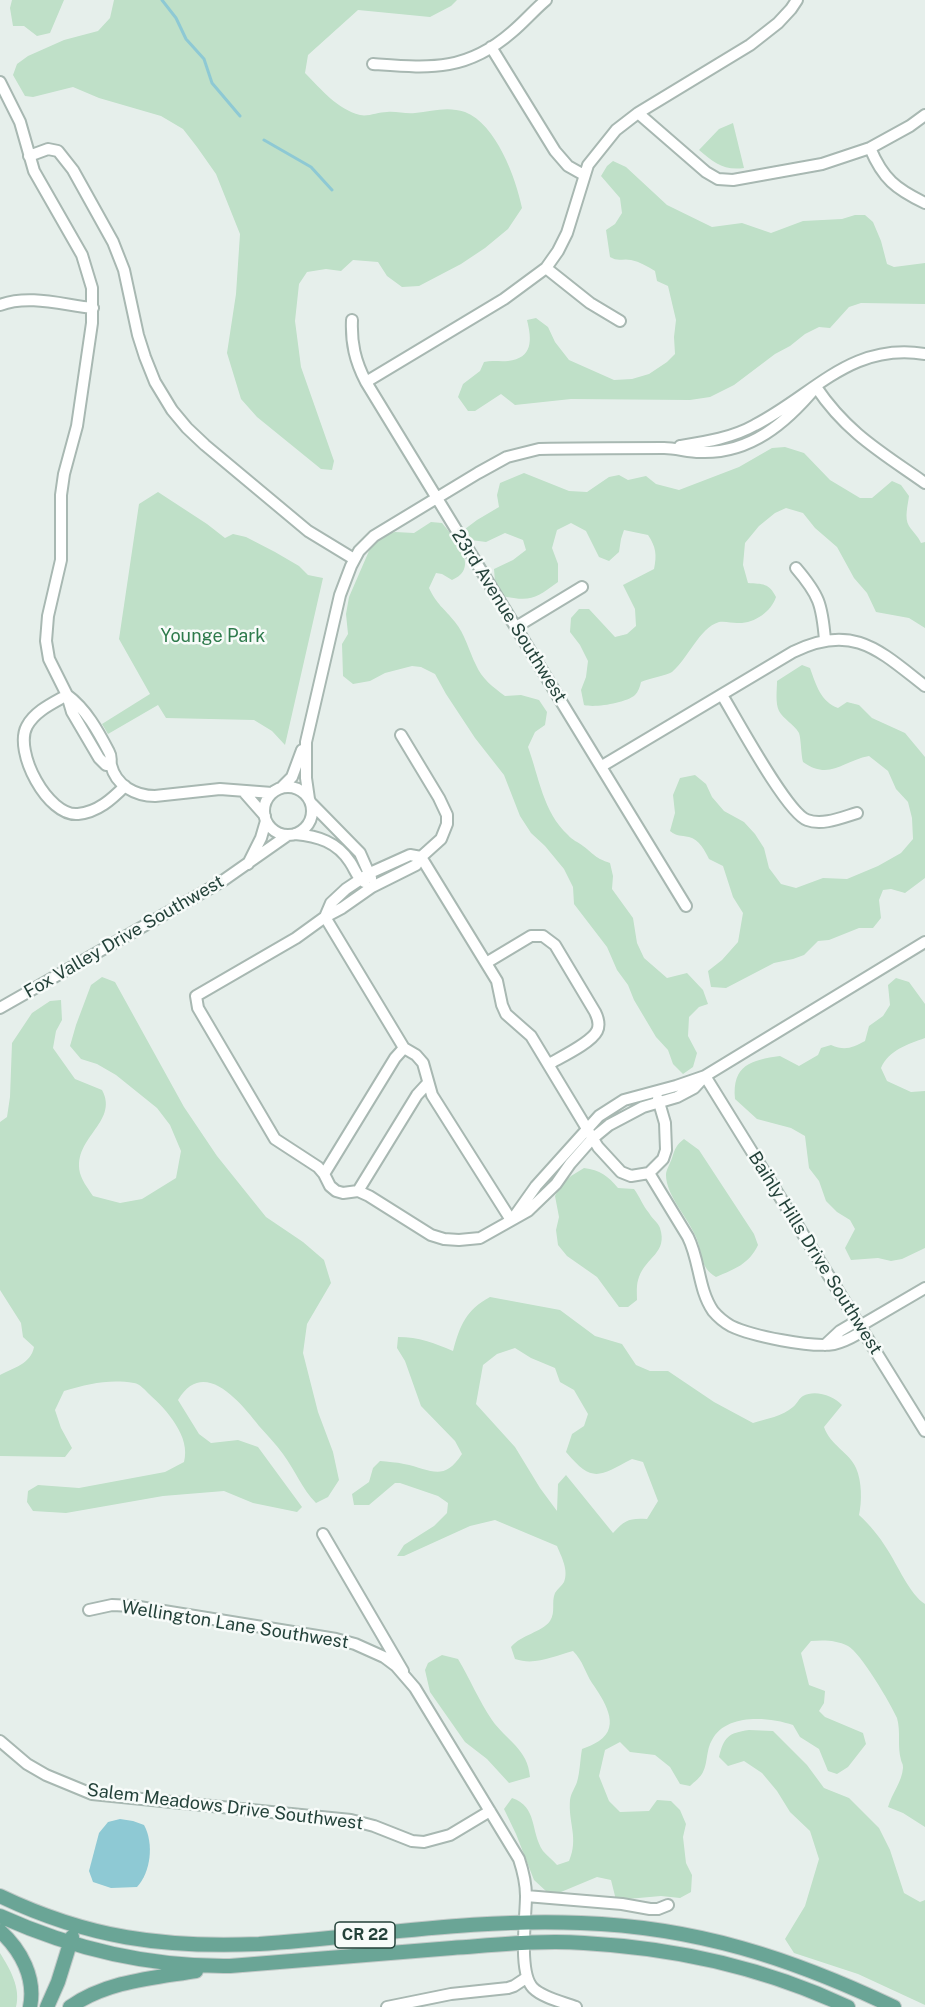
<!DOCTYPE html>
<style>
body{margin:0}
canvas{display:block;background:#e6efeb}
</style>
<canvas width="925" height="2007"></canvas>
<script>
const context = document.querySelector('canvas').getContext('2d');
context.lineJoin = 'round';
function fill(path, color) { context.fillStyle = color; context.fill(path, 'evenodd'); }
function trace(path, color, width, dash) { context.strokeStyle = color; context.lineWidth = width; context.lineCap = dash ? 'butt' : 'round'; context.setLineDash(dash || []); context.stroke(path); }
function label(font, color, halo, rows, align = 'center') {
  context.font = font + ' "Public Sans",sans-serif'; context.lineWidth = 5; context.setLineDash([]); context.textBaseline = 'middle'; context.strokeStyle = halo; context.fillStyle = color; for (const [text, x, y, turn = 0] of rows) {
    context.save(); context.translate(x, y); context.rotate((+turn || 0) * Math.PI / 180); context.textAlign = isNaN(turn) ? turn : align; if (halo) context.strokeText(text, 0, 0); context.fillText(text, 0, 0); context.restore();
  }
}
fill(new Path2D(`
 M12,0H64L50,33L37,36L24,26H13L10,8Z
 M114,0H457L451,6L430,17L358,10L308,55L305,73C322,90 337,109 360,115C368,117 378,112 387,112C396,111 405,114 415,113C432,111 448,106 465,112C496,124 516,178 522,208L508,229L485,248L461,264L419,286L402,287L387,276L378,262L353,260L341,271L326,269L307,272L299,284L295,321L301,367L334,461L332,470L321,469L257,417L241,399L227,353L236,294L240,234L216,174L197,147L183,129L161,116L99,98L73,87L33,97L25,96L13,75L17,64L28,56L64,40L98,31L110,18Z
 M733,123L744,168C724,171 713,162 699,150L719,129Z
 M613,161L626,167L667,205L712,227L742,223L771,233L803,221L842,219L855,215H865L873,222L881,241L887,264L894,267L925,263V304L861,303L849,307L830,328L819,327L805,334L790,346L775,354L734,385L710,397L690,400L571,399L515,405L501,394L475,411H468L458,397L463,384L480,371L484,362C492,360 500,362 508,361C533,358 532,340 527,320L536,318L548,327L555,342L569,360L614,380L632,379L649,374L667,362L675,354L674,337L676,320L668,286L657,281L655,271C647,266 640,262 631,260C623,258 618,262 610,257L606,230L615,224L622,213L620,198L601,176L607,166Z
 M785,447L804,453L830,480L860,498H872L892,481L901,485L909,496C908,505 904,518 909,526C913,532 918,536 921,543L925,542V628L909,618L876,612L867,593L854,578L837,547L815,528L803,513L786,508L775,513L759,526L745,543L743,565L748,583C763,584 769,583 776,597C771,612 754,624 737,623C732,623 725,621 719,622C699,628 688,659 672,672C667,675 648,679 641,682C640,687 638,692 635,695C626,703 595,708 584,705L581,690L586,677L588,661L580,645L570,632L571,618L579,609H589L615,637L627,634L636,626L635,609L623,585L654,569C657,555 656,547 648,535L624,530L621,539L619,552L609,561L599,557L586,531L571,523L557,530L552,548L558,564V582C535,599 531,602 502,596L495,582L494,569L513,560L526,550L523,540L505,533L486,542L471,540L465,529L477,520L499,507L497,495L500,483L524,473L569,491L587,492L609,477L619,475L628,480L646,476L656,484L679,490L739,467L772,448Z
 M158,492L207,524L225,538L233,534L246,537L275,552L299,566L308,575L323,578L285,745L272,731L254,720L166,718L158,705L108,734L102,724L150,694L119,639L139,504Z
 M431,522L442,523C455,539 481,568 452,580L442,574L436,573L429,588C437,605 444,608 455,622C465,634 469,651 476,665C482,679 493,687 505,696L521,695L539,700L547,712L545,725L535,732L528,747C539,777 543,812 568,835C572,840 578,842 583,846C595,855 595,858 610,863L613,876L612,889L633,918L637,943L644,958L667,978L687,973L703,990L708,1004L699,1007L689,1017L688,1036L697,1053L693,1067L683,1074L673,1064L668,1050L656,1037L634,1000L628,985L617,970L607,947L574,904L573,887L564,869L545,846L531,833L520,816L504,775L475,738L446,694L435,674L421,667L412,666L385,673L370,681L353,684L343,676L342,644L348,634L346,614L349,597L372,544L383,535L395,532L414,533Z
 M802,665L810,668C816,685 821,702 838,708L847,702L859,705L872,718L905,733L925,757V878L905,893L891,889L883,890L879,900L881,918L873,928H859L829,940L818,941L804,955L793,959L774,963L726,988L711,987L708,971L722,960L738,942L743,913L733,897L723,866L709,859C705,851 699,839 689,837C680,835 678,837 670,831L675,813L673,795L680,778L695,775L706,784L712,797L724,811L744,822L755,834L764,848L769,868L781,884L796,888L823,878L847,879L878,866L901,853L913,839L912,818L908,802L896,789L888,771L869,756C842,761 830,781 803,762C801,755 801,738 799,733C794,724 783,719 779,711C775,703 777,690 777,681Z
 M102,977L115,982L184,1107L217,1156L266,1217L303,1242L324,1260L331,1283L307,1324L303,1353L318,1412L333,1452L339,1480L328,1497L316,1503C302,1489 295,1470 283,1454C276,1444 267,1435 259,1426C240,1402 204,1357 178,1400L199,1434L211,1443L238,1440L258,1447L302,1507L297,1512L253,1503L224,1491L163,1496L66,1513L33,1511L27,1502L28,1491L38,1485L79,1488L165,1472L184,1462C191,1437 167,1410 149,1394C145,1390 140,1384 134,1383C108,1379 89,1384 64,1391L55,1410L61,1428L72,1448L65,1457L0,1456V1375C13,1368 31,1364 34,1347L23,1337L21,1323L0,1290V1122L7,1117L10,1097L12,1043L32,1013L50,1001L61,1000L62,1020L56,1031L53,1048L75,1079L102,1090C120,1123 69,1139 81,1176C83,1182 89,1190 93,1196L120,1203L142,1199L176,1178L181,1151L170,1125L157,1108L116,1075L97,1064L81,1059L70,1046L76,1025L91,985Z
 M896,978L909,982L925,1004V1038C908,1044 889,1050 881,1068L887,1081L911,1092L925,1091V1248L902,1259L891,1261L878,1258L851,1260L845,1248L855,1229L850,1220L837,1212L826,1201L819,1181L809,1168L805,1136L791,1128L757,1119L735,1099C732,1065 751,1060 780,1056L799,1066L818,1055L821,1048L831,1045C845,1051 852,1048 865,1041L869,1026L883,1016L890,1005L888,985Z
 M684,1139L699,1150L754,1234L758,1245C749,1264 735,1269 716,1277C699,1267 703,1253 696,1237C688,1218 666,1195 666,1175C666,1170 670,1164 672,1158C675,1149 676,1145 684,1139Z
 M584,1168C600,1170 608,1176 618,1188L634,1189C640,1197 643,1206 649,1213C652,1219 658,1222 660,1228C668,1253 646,1257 639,1277C636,1285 637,1292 637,1300L628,1307H619L597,1277L567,1256L558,1245L556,1230L559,1217L555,1196L560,1186L571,1176Z
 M490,1297L560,1310L595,1336L622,1344L636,1365L650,1371H668L714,1402L753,1423C766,1419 783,1416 793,1407C797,1404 799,1398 803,1396C815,1389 834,1396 842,1405L824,1427C830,1445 850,1453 856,1468C862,1481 862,1502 859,1515C870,1525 879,1536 887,1549C897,1564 910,1595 925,1604V1827L903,1813L888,1807C892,1793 902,1782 903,1768C903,1763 902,1764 901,1760C897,1746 901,1732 897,1718C891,1704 860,1652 848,1646C836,1640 824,1640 811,1641L801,1653L809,1685L825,1691L824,1703L819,1711L825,1717L863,1733L866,1744L848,1767L837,1774L828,1771L819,1749L800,1737L793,1725C769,1717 726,1713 712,1740C706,1750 708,1762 703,1772C701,1777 694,1782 690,1786L680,1784L670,1767L655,1755L630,1752L620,1742L605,1750L599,1776L609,1801L620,1812L649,1811L657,1800L671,1801L680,1810L686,1824L683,1837L686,1863L692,1875L691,1892L680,1898L661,1896L616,1900L611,1880L597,1877L561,1892H547L534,1880L516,1834L504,1809L512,1798C538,1807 530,1831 543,1851C547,1856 553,1860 557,1865L569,1861C579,1838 568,1823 570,1800C571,1793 575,1788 577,1782C580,1772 580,1760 582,1749C588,1747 594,1744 599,1741C622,1726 603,1699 592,1683C585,1672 583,1661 573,1651C554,1656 535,1666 515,1659L511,1647C522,1634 541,1633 550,1621C556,1612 551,1602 555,1593C557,1589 562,1586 564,1582C569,1570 561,1556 557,1546L495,1520L470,1526L404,1556H397L404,1545L434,1526L447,1513L448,1503L438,1496L400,1483H395L369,1505H354L352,1494L369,1482L373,1468L380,1461C388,1462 396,1462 404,1464C431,1469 443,1483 462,1454L455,1441L421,1406L405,1361L397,1348L398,1337C419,1337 434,1343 453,1351C460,1325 466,1310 490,1297ZM515,1348L531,1358L555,1368L560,1382L574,1390L588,1414L584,1426L572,1434L566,1452C593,1484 599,1476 632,1459L643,1462L658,1501L647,1519C629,1518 625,1520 613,1533L566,1475L558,1484L557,1511L540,1488L515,1447L476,1404L483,1365L497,1354Z
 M442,1655L458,1659C470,1679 479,1701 492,1720C506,1740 528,1749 530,1777L509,1783L487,1759L465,1742L430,1692L425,1670L428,1663Z
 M749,1730L773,1731L807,1765L824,1788L849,1798L879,1828L890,1850L904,1893L920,1902L925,1900V2005L858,1974L794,1953L785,1939L805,1906L819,1859L810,1831L790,1812L777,1791L762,1773L744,1761L728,1766L719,1757C724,1737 728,1733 749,1730Z
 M0,1953C10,1969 21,1988 16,2007H0Z`), '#bfe0c8');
fill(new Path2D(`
 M120,1819L133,1821L144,1825C154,1843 151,1872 137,1887L111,1888L93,1882L89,1871L99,1833L108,1822Z`), '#8ec9d4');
trace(new Path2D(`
 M162,0L176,18L186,39L204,59L212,83L240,116
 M264,140L311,167L332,190`), '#8ec9d4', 3);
const minor = new Path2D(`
 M491,47L555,151L568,166L584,175
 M373,64C430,68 466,72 512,32C524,22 534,10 546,0
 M0,82L20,122L34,171L82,255L92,288V323L77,426L64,474L61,495V560L48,616L46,641L49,659L67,695L72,712L99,758L106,765H111
 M638,113L706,172L718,179L733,180L822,164L870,148L910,126L925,115
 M870,148C883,179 896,189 925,203
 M29,156L48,149L58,151L73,170L113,242L124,270L138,335L145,357L155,382L172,410L187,428L205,445L308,531L354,559
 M546,268L590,303L620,321
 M0,305C29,294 63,305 93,308
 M352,320C351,343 355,361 366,382L686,906
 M366,382L504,299L546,268L558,251L567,233L588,165L616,130L638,113L750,45L778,23L791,9L797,0
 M816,387C847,433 881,452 925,483
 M680,446C705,442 732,438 755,425C815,394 851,342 925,354
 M796,568C819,595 822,604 825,640
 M516,627L582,587
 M67,695C86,709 98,731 109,752C112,757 110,760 111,765C116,786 136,796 155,796L220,789L272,793
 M67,695C53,703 35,711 27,726C13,751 48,817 78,814C98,812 112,799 125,786
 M722,695C736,718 787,813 807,820C823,826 843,817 857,813
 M401,735L439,798L447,815V824L441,839L421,857L416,865L372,887L342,908L325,917L296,938L196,996L198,1008L275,1139L318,1167L324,1174L330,1186L336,1191L343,1193L358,1191L369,1196L431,1235L444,1239L459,1240L480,1238L528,1211L556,1184L570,1164L592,1139L609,1125L643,1107L677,1097L694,1088L705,1076
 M602,766L793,652C853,622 880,651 925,686
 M282,787L292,777L302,750
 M264 811a24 24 0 1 1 48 0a24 24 0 1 1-48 0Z
 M243,791L265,816
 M309,799L306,778V742L340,595L351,566L359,551L374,536L478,473L507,457L539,449C581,448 622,448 664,448C676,448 688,452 700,452C750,454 786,423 816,387
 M312,804L360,853L371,878
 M295,834C318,836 337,842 350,862C355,869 357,878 364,882
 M421,857L497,981L502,1005L506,1014L531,1036L598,1147L621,1172L631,1176L649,1173L663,1159L666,1150L665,1123L658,1099
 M248,864L261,838L266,821
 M325,917L404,1048L416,1055L423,1063L432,1095L511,1220
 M325,917L331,903L346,889L370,873L410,855L421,857
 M486,963L531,936H543L555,945L595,1012C598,1018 600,1025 597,1031C591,1043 561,1057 549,1064
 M0,1008L221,882L288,835
 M705,1076L925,1431
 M649,1173L688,1237C700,1261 698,1289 713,1311C718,1317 724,1322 731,1326C752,1336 811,1348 834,1344C845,1342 854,1336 863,1331
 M324,1174L395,1058L404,1048
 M358,1191L417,1095L428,1083
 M514,1217L536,1186L599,1116L624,1100L676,1086L705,1076L925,942
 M860,1326L925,1288
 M825,1345L840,1331L857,1321
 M323,1534L403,1671
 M89,1610L112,1605L133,1606L336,1639L355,1644L384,1657L396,1666L415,1688L519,1859C523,1871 526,1883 526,1896C526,1917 518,1973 533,1988C543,1998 563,2002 576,2007
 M0,1741L27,1764L46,1775L92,1794L351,1820L374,1826L412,1841L424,1842L450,1835L490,1811
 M526,1896L622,1904L650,1909H658L668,1905
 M387,2007L451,1994L508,1988L514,1986L526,1978`);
const major = new Path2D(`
 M0,1896C88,1938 163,1948 259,1944C365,1937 475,1918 581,1923C696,1927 791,1958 894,2007
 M0,1916C73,1949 149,1967 230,1966C304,1960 378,1954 452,1948C496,1945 540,1940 584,1943C676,1948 765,1968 848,2007
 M0,1931C21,1950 36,1978 30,2007
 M47,2007L58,1982L72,1937
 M70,2007C107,1981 153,1978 196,1971`);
trace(minor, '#a8b8b2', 14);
trace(major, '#c2cac8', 16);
trace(minor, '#fff', 10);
trace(major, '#6aa596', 14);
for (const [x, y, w] of [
 [365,1935,60]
]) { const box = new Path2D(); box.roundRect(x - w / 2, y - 13, w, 26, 4.5); context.fillStyle = '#f7fbf9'; context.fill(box); trace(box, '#24423a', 1.5); }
label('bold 16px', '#24423a', null, [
 ["CR 22",365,1935]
]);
label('18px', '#24423a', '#f7fbf9', [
 ["23rd Avenue Southwest",509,616,58],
 ["Fox Valley Drive Southwest",124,937,-30],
 ["Baihly Hills Drive Southwest",815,1253,58],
 ["Wellington Lane Southwest",235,1625,9],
 ["Salem Meadows Drive Southwest",225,1807,7]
]);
label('18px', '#2d7a4b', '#f7fbf9', [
 ["Younge Park",213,636]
]);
</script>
